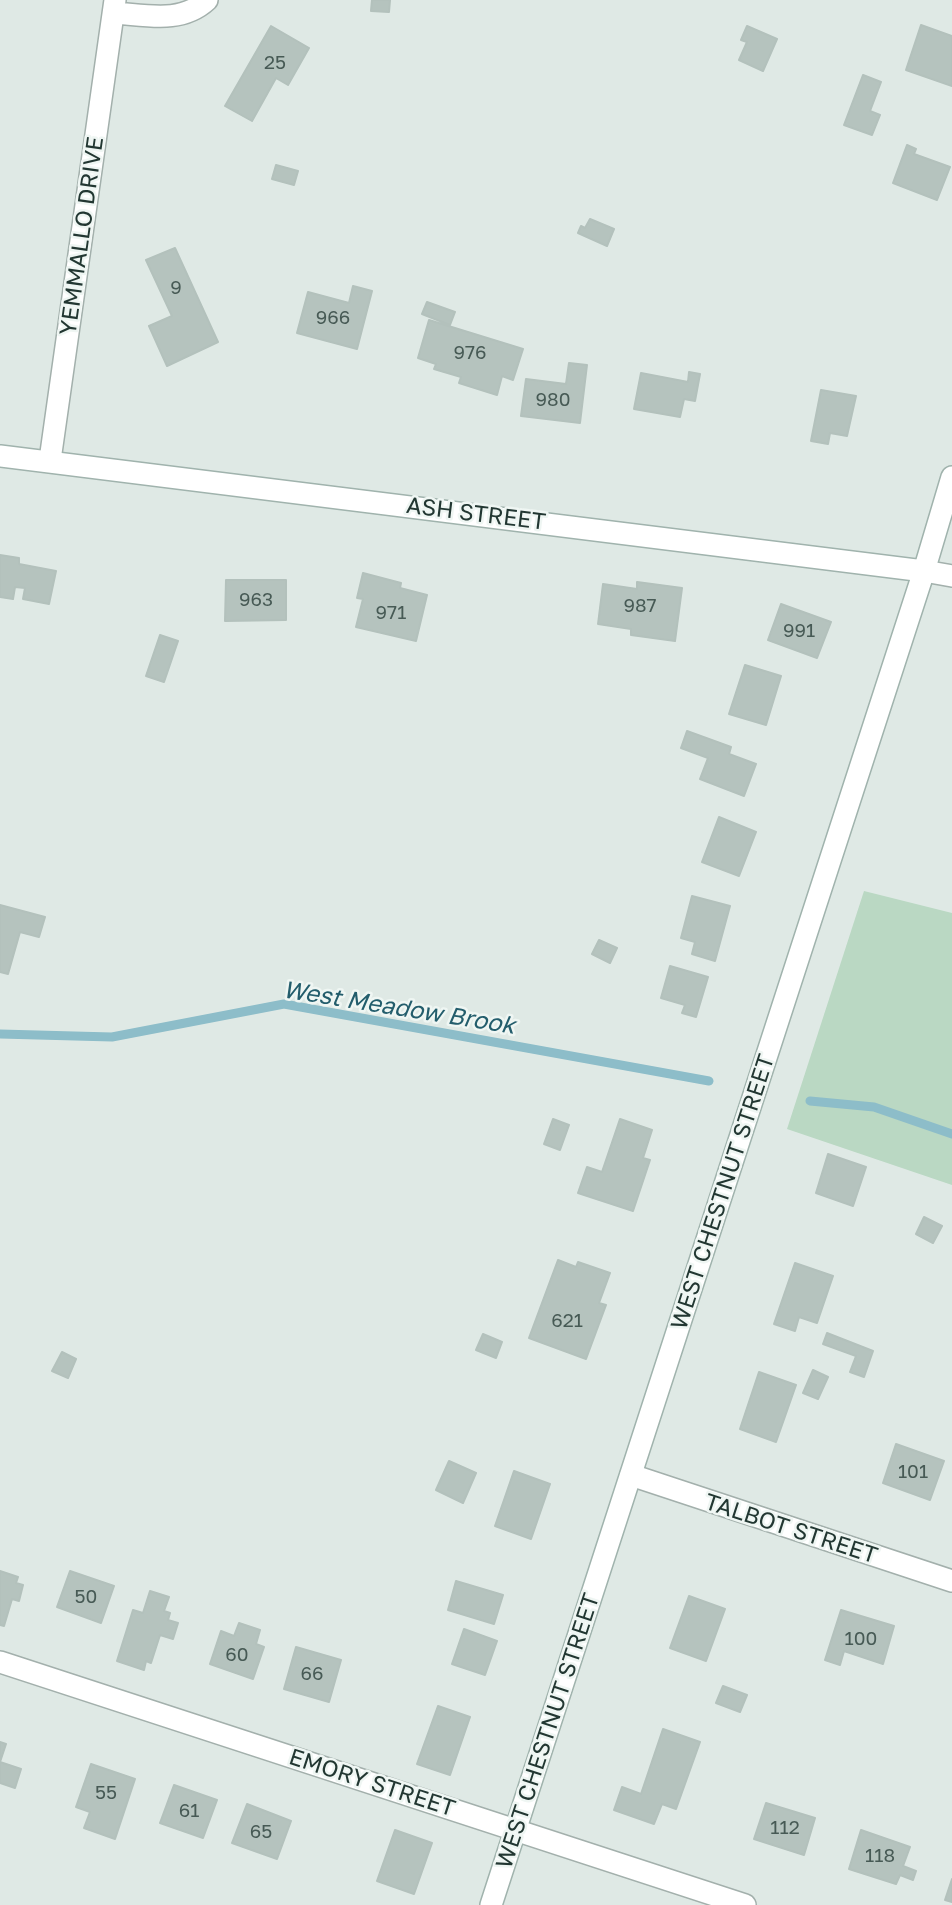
<!DOCTYPE html>
<style>
body{margin:0}
canvas{display:block;background:#dfe9e5}
</style>
<canvas width="952" height="1905"></canvas>
<script>
const context = document.querySelector('canvas').getContext('2d');
context.lineJoin = 'round';
function fill(path, color) { context.fillStyle = color; context.fill(path, 'evenodd'); }
function trace(path, color, width, dash) { context.strokeStyle = color; context.lineWidth = width; context.lineCap = dash ? 'butt' : 'round'; context.setLineDash(dash || []); context.stroke(path); }
function label(font, color, halo, rows, align = 'center') {
  context.font = font + ' "Golos Text",sans-serif'; context.lineWidth = 5; context.setLineDash([]); context.textBaseline = 'middle'; context.strokeStyle = halo; context.fillStyle = color; for (const [text, x, y, turn = 0] of rows) {
    context.save(); context.translate(x, y); context.rotate((+turn || 0) * Math.PI / 180); context.textAlign = isNaN(turn) ? turn : align; if (halo) context.strokeText(text, 0, 0); context.fillText(text, 0, 0); context.restore();
  }
}
fill(new Path2D(`
 M864,891L952,913V1185L787,1129Z`), '#bad8c3');
trace(new Path2D(`
 M0,1034L112,1037L284,1004L709,1081
 M810,1101L874,1107L952,1134`), '#8dbdc9', 9);
const building = new Path2D(`
 M372,0H390L389,12L371,11Z
 M921,25L952,36V86L906,70Z
 M271,26L309,48L288,85L276,78L252,121L225,106Z
 M747,26L777,39L763,71L739,60L747,42L741,40Z
 M863,75L881,82L870,111L880,115L872,135L844,125Z
 M907,145L916,149L914,154L950,167L937,200L893,183Z
 M276,165L298,171L294,185L272,179Z
 M590,219L614,229L607,246L578,233L581,226L585,228Z
 M175,248L218,342L167,366L149,326L172,316L146,260Z
 M353,286L372,291L357,349L297,333L308,292L349,303Z
 M427,302L455,312L450,325L422,314Z
 M429,320L523,349L513,380L502,376L497,395L459,383L461,377L434,369L436,364L418,358Z
 M569,363L587,365L580,423L521,416L526,379L566,384Z
 M689,372L700,374L695,401L684,399L680,417L634,409L641,373L688,382Z
 M821,390L856,396L847,436L830,433L828,444L811,441Z
 M0,555L19,558V564L56,571L49,604L23,599L25,588L15,587L13,599L0,597Z
 M363,573L401,583L400,588L427,595L416,641L356,627L363,599L357,598Z
 M226,580H286V620L225,621Z
 M637,582L682,588L675,641L631,635V629L598,624L603,584L637,589Z
 M781,604L831,622L817,658L768,640Z
 M160,635L178,641L164,682L146,676Z
 M745,665L781,676L766,725L729,714Z
 M687,731L731,747L729,754L756,764L744,796L700,779L708,758L681,748Z
 M719,817L756,832L739,876L702,862Z
 M692,896L730,906L715,961L692,954L695,942L681,938Z
 M0,905L45,917L39,937L20,932L8,974L0,972Z
 M599,940L617,948L610,963L592,954Z
 M670,966L708,977L696,1017L682,1013L685,1005L661,998Z
 M553,1119L569,1125L560,1150L544,1144Z
 M620,1119L652,1130L643,1158L650,1160L633,1211L578,1193L587,1167L602,1172Z
 M828,1154L866,1167L853,1206L816,1193Z
 M924,1217L942,1226L933,1243L916,1234Z
 M558,1260L576,1267L578,1262L610,1273L599,1303L606,1305L586,1359L529,1338Z
 M795,1263L833,1276L817,1323L799,1317L795,1331L774,1324Z
 M827,1333L873,1351L864,1377L850,1372L856,1356L823,1344Z
 M483,1334L502,1342L496,1358L476,1350Z
 M62,1352L76,1359L68,1378L52,1371Z
 M813,1370L828,1377L818,1399L803,1393Z
 M759,1372L796,1385L776,1442L740,1429Z
 M896,1444L944,1461L930,1500L883,1483Z
 M449,1461L476,1473L463,1503L436,1490Z
 M514,1471L550,1484L531,1539L495,1526Z
 M0,1571L18,1577L16,1583L23,1585L19,1601L12,1599L4,1626L0,1625Z
 M70,1571L114,1586L101,1623L57,1607Z
 M456,1581L503,1595L494,1624L448,1610Z
 M150,1591L169,1597L164,1611L170,1613L168,1620L178,1623L173,1639L160,1635L151,1663L146,1661L144,1670L117,1661L133,1610L143,1613Z
 M689,1596L725,1609L706,1661L670,1648Z
 M841,1610L894,1626L883,1664L844,1651L840,1665L825,1660Z
 M239,1623L260,1630L256,1644L264,1647L253,1679L210,1664L221,1631L234,1636Z
 M464,1629L497,1641L485,1675L452,1664Z
 M296,1647L341,1660L329,1702L284,1689Z
 M723,1686L747,1695L740,1712L716,1703Z
 M438,1706L470,1717L450,1775L417,1764Z
 M663,1729L700,1742L676,1809L662,1804L654,1824L614,1810L622,1787L641,1794Z
 M0,1742L6,1744L0,1762L21,1769L15,1788L0,1783Z
 M91,1764L135,1779L115,1839L84,1828L90,1812L76,1807Z
 M174,1785L217,1800L203,1838L160,1823Z
 M766,1803L815,1818L804,1855L754,1839Z
 M247,1804L291,1821L277,1859L232,1843Z
 M395,1830L432,1843L414,1894L377,1881Z
 M861,1830L910,1847L903,1866L916,1871L913,1880L900,1875L896,1884L849,1869Z
 M952,1879V1902L945,1900Z`);
fill(building, '#b5c3be');
trace(building, '#b3c1bc', 2);
const street = new Path2D(`
 M114,13C147,15 181,24 207,0
 M50,460L115,0
 M924,571L952,576
 M631,1475L952,1581
 M0,1662L745,1905`);
const secondary = new Path2D(`
 M0,456L924,571
 M491,1905L924,571L952,477`);
trace(street, '#a3b0ac', 24);
trace(secondary, '#a0b3ad', 24);
trace(street, '#fff', 21);
trace(secondary, '#fff', 21);
label('19px', '#475a55', null, [
 ["25",275,63],
 ["9",176,288],
 ["966",333,318],
 ["976",470,353],
 ["980",553,400],
 ["963",256,600],
 ["987",640,606],
 ["971",391,613],
 ["991",799,631],
 ["621",567,1321],
 ["101",913,1472],
 ["50",86,1597],
 ["100",861,1639],
 ["60",237,1655],
 ["66",312,1674],
 ["55",106,1793],
 ["61",189,1811],
 ["112",785,1828],
 ["65",261,1832],
 ["118",880,1856]
]);
label('23px', '#223732', '#eff6f3', [
 ["YEMMALLO DRIVE",82,236,-82],
 ["ASH STREET",476,514,7],
 ["WEST CHESTNUT STREET",723,1192,-72],
 ["TALBOT STREET",791,1529,18],
 ["WEST CHESTNUT STREET",548,1731,-72],
 ["EMORY STREET",372,1783,18]
]);
label('italic 24px', '#235d6c', '#eff6f3', [
 ["West Meadow Brook",399,1008,9]
]);
</script>
